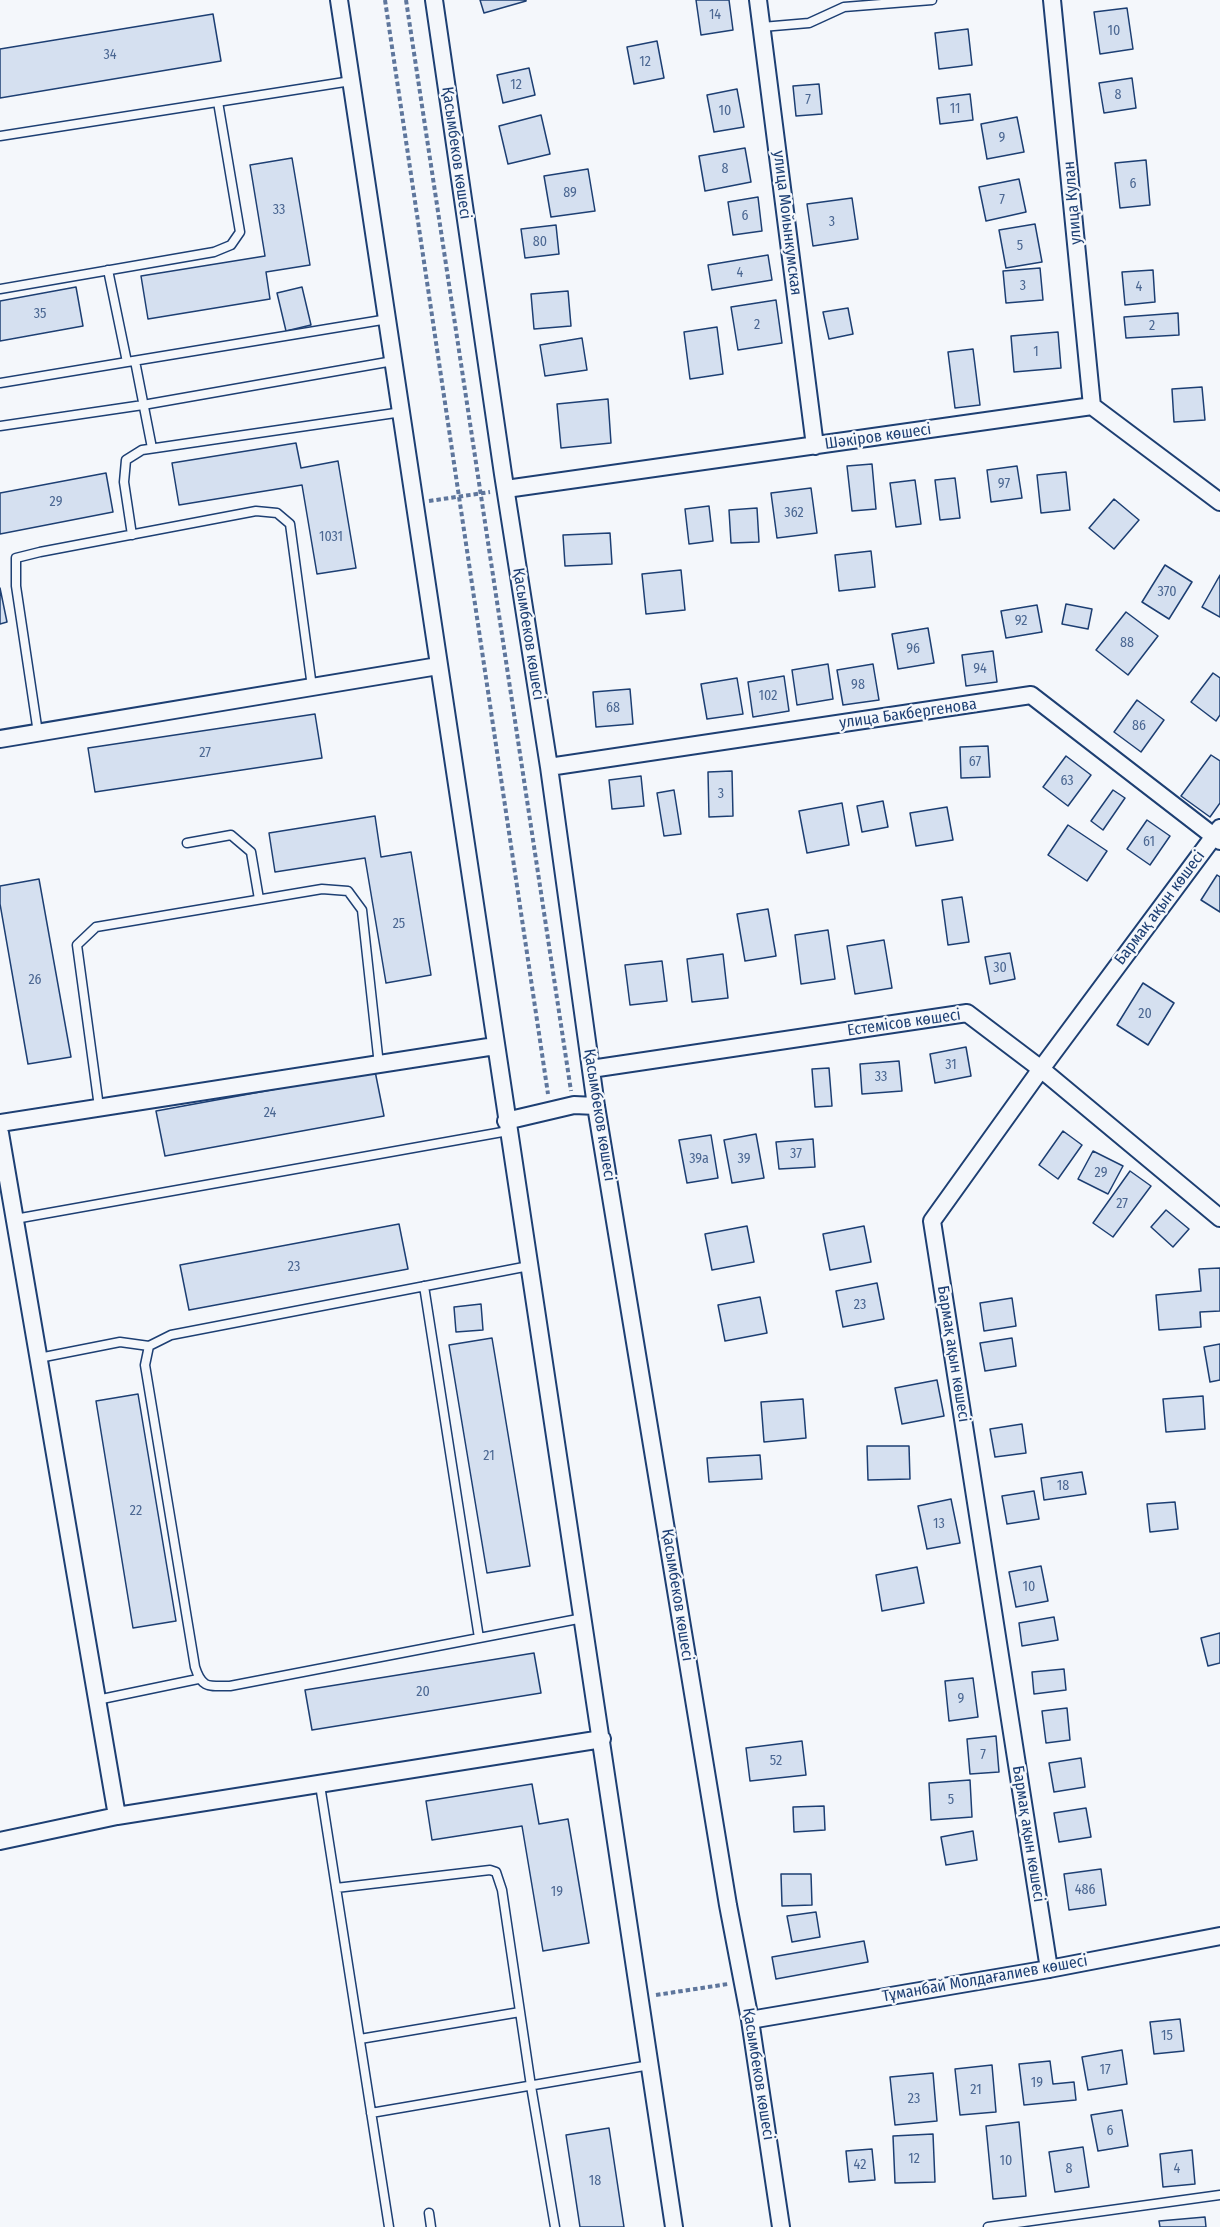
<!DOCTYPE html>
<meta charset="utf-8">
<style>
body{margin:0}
canvas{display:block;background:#f4f7fb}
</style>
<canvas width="1220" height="2227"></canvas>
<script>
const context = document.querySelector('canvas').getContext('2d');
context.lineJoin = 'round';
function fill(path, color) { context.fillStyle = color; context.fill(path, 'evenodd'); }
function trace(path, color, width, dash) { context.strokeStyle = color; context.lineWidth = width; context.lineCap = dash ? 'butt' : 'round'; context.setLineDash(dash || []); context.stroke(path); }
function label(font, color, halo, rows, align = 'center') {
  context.font = font + ' "Fira Sans Condensed",sans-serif'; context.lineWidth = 4.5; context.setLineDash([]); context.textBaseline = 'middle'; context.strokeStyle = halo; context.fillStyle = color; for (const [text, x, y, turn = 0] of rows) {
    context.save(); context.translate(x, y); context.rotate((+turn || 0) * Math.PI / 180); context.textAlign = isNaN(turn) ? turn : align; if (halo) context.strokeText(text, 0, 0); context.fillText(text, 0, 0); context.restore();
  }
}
const building = new Path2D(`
 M480,0H526V1L484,13Z
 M696,0H729L733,30L701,35Z
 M1127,8L1133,49L1100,54L1094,12Z
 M213,14L221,61L0,98V49Z
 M968,29L972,65L939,69L935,33Z
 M657,41L664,78L634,84L627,47Z
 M529,68L535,95L503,103L497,75Z
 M1132,78L1136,108L1104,113L1099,83Z
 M819,84L822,114L796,116L793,86Z
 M737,89L744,127L714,132L707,95Z
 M970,94L973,120L940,124L937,98Z
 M541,115L550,154L508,164L499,126Z
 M1017,117L1024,152L987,159L981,124Z
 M745,148L751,182L705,191L699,156Z
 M292,158L310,265L266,272L270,299L148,319L141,276L265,256L250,165Z
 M1146,160L1150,205L1120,208L1115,163Z
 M588,169L595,211L551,217L544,176Z
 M1019,179L1026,212L986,221L979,187Z
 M758,197L762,231L733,235L728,202Z
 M852,198L858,239L813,246L807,204Z
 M1035,224L1042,262L1006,268L999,230Z
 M556,225L559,254L525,258L521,229Z
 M768,255L772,280L712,290L708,265Z
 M1040,268L1043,300L1006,303L1003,271Z
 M1153,270L1155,302L1125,305L1122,272Z
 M76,287L83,326L0,341V301Z
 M302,287L311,325L286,331L277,293Z
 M568,291L571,326L534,329L531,294Z
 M776,300L782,343L738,350L731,307Z
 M848,308L853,334L829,339L823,312Z
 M1178,313L1179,335L1126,338L1124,317Z
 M717,327L723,374L690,379L684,332Z
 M1058,332L1061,368L1014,372L1011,336Z
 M582,338L587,370L545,376L540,345Z
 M973,349L980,405L955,408L948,352Z
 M1202,387L1205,420L1174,422L1172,389Z
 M608,399L611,443L561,448L557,404Z
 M296,443L301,468L338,461L356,568L317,574L302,485L179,505L172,463Z
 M872,464L876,509L852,511L847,466Z
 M1017,466L1022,498L991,502L987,470Z
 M1066,472L1070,510L1041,513L1037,475Z
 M106,473L113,512L0,534V493Z
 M955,478L960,518L940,520L935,480Z
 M915,480L921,524L896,527L890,483Z
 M811,488L817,533L777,538L771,493Z
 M1114,499L1139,520L1114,549L1089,528Z
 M709,506L713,541L689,544L685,509Z
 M757,508L759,542L731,543L729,510Z
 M610,533L612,564L565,566L563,535Z
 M871,551L875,587L839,591L835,555Z
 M1165,565L1192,582L1169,619L1142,602Z
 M681,570L685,610L646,614L642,574Z
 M1220,575V617L1202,607Z
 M0,588L7,622L0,624Z
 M1066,604L1092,609L1088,629L1062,624Z
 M1037,605L1042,632L1006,638L1001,611Z
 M1126,612L1158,636L1128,675L1096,650Z
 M928,628L934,663L898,669L892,634Z
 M993,651L997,682L966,686L962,655Z
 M828,664L833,699L797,705L792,670Z
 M873,664L879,700L843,705L837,670Z
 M1213,673L1220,678V715L1216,721L1191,702Z
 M784,676L789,711L753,717L748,682Z
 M737,678L743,714L707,719L701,684Z
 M630,689L633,724L596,727L593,692Z
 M1137,700L1164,720L1141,752L1114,732Z
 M315,714L322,758L95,792L88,748Z
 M988,746L990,777L961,778L960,747Z
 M1211,755L1220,761V803L1210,817L1181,796Z
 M1066,756L1091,775L1068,806L1043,787Z
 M732,771L733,816L709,817L708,772Z
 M641,776L644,806L612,809L609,780Z
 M674,790L681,834L664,836L657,793Z
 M1113,790L1125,798L1103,830L1091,821Z
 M883,801L888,827L862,832L857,806Z
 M842,803L849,845L807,853L799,811Z
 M947,807L953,840L916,846L910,813Z
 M375,816L381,857L411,852L431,975L386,983L365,858L275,872L269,833Z
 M1147,820L1170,836L1150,865L1127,849Z
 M1068,825L1107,851L1087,881L1048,855Z
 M1217,875L1220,877V912L1201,900Z
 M39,879L71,1057L28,1064L0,904V886Z
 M962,897L969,942L948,945L942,900Z
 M768,909L776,956L745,961L737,914Z
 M828,930L835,979L801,984L795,935Z
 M884,940L892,988L855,994L847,946Z
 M1010,953L1015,979L990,984L985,957Z
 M723,954L728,998L692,1002L687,959Z
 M662,961L667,1001L630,1005L625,965Z
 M1143,983L1174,1003L1148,1045L1117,1025Z
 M966,1047L971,1076L935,1083L930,1054Z
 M899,1061L902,1091L862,1094L860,1064Z
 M829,1068L832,1106L815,1107L812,1069Z
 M375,1071L384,1116L165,1156L156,1111Z
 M1063,1131L1082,1145L1058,1179L1039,1165Z
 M756,1134L764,1178L732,1183L724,1140Z
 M711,1135L718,1178L687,1183L679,1140Z
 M813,1139L815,1167L779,1169L776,1142Z
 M1093,1151L1123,1166L1108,1194L1078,1179Z
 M1130,1171L1151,1186L1113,1237L1093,1223Z
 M1166,1210L1189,1229L1173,1247L1151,1227Z
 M399,1224L408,1269L189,1310L180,1265Z
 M747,1226L754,1262L712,1270L705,1234Z
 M864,1226L871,1262L830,1270L823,1234Z
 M1220,1268V1311L1200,1312L1201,1327L1159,1330L1156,1295L1201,1291L1199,1269Z
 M877,1283L884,1319L843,1327L836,1291Z
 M760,1297L767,1333L725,1341L718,1305Z
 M1012,1298L1016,1326L984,1331L980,1303Z
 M481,1304L483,1330L456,1332L454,1307Z
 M492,1338L530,1566L487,1573L449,1345Z
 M1012,1338L1016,1366L985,1371L980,1343Z
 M1220,1344V1380L1210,1382L1204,1347Z
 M937,1380L944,1416L902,1424L895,1388Z
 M138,1394L176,1621L133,1628L96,1401Z
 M1203,1396L1205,1429L1166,1432L1163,1399Z
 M803,1399L806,1438L764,1442L761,1402Z
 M1022,1424L1026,1453L995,1457L990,1429Z
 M867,1446H909L910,1479L868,1480Z
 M760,1455L762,1479L709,1482L707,1458Z
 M1082,1472L1086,1494L1044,1500L1041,1478Z
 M1034,1491L1039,1519L1007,1524L1002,1496Z
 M951,1499L960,1543L927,1549L918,1506Z
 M1175,1502L1178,1529L1150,1532L1147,1504Z
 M1041,1566L1048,1601L1016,1607L1009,1572Z
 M917,1567L924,1603L882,1611L876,1575Z
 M1054,1617L1058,1640L1022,1646L1019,1623Z
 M1220,1633V1663L1208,1666L1201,1638Z
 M534,1653L541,1693L312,1730L305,1690Z
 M1064,1669L1066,1690L1034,1694L1032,1672Z
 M973,1678L978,1717L949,1721L945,1681Z
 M1067,1708L1070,1740L1046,1743L1042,1711Z
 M996,1736L999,1772L970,1774L967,1739Z
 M802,1741L806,1775L750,1781L746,1748Z
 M1081,1758L1085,1787L1054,1792L1049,1763Z
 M970,1780L972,1817L931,1820L929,1783Z
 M532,1784L539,1824L568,1819L589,1943L543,1951L522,1826L432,1840L426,1801Z
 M824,1806L825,1830L794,1832L793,1807Z
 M1086,1808L1091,1837L1059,1842L1054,1813Z
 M973,1831L977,1860L946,1865L941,1837Z
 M1101,1869L1106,1905L1069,1910L1064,1874Z
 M781,1874H811L812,1905L782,1906Z
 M816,1912L820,1937L792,1942L787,1916Z
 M864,1941L868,1962L776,1979L772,1957Z
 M1180,2019L1184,2051L1154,2054L1150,2022Z
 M1122,2050L1127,2084L1088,2090L1082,2057Z
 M1050,2061L1053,2084L1074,2082L1076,2100L1024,2105L1019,2064Z
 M992,2065L996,2112L960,2115L955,2069Z
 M933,2073L937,2121L895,2125L890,2077Z
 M1122,2110L1128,2146L1098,2151L1091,2115Z
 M1019,2122L1026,2196L993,2199L986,2126Z
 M609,2128L624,2227H580L566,2135Z
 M933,2134L935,2182L895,2183L893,2136Z
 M1083,2147L1089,2187L1055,2192L1049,2152Z
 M872,2149L875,2180L849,2182L846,2151Z
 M1192,2150L1195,2184L1163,2187L1160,2154Z
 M1205,2217L1206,2227H1160L1159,2221Z`);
fill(building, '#d5e0f0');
trace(building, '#1d3f73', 1.5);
const service = new Path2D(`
 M762,27L809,23L844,7L932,0
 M0,136L351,81
 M108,270L127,362L388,319
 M0,289L214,252L231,245L240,232L218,102
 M135,361L152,448
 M0,383L127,362
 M0,426L143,405L393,361
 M132,535L124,482L126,460L142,450L402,412
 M38,733L16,586V558L40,552L256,511L277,513L290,524L312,687
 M187,843L231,835L251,852L259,899
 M99,1107L77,945L96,927L322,889L348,891L362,910L379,1065
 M15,1219L508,1131
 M529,1266L171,1335L149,1346L145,1365L195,1667C202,1689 209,1686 230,1686L583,1618
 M424,1286L479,1638
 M39,1358L120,1342L149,1346
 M97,1700L198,1679
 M320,1785L389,2227
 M336,1888L490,1870L496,1872L502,1890L531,2086L555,2227
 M360,2039L520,2012
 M371,2113L650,2065
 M429,2213L431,2227
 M988,2227L1220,2195`);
const minor = new Path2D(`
 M339,0L674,2227
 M434,0L503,474L549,767L596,1106L728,1905L750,2020L781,2227
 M758,0L815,446
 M1052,0L1092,406
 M506,489L1092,406L1220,502
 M0,739L438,666
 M549,767L1031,695L1220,841
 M591,1069L967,1013L1041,1069L1220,1218
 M506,1121L574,1105L596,1106
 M0,1123L495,1046
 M0,1133L117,1816
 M0,1841L117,1816L602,1739
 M1049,1969L932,1221L1041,1069L1220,828
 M750,2020L1049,1969L1220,1936`);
trace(service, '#1d3f73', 11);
trace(minor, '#1d3f73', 20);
trace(new Path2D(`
 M385,0L548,1094
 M406,0L571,1091
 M429,501L490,492
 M656,1995L728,1984`), '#5e769c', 4, [4.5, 3]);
trace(service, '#f4f7fb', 8);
trace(minor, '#f4f7fb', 16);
label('14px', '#4b6792', null, [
 ["14",715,15],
 ["10",1114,31],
 ["34",110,55],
 ["12",645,62],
 ["12",516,85],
 ["8",1118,95],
 ["7",808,100],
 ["11",955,109],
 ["10",725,111],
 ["9",1002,138],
 ["8",725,169],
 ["6",1133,184],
 ["89",570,193],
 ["7",1002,200],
 ["33",279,210],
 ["6",745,216],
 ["3",832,222],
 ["80",540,242],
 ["5",1020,246],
 ["4",740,273],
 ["3",1023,286],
 ["4",1139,287],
 ["35",40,314],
 ["2",757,325],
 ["2",1152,326],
 ["1",1036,352],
 ["97",1004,484],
 ["29",56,502],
 ["362",794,513],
 ["1031",331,537],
 ["370",1167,592],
 ["92",1021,621],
 ["88",1127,643],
 ["96",913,649],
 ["94",980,669],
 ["98",858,685],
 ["102",768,696],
 ["68",613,708],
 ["86",1139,726],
 ["27",205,753],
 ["67",975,762],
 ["63",1067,781],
 ["3",721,794],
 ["61",1149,842],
 ["25",399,924],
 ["30",1000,968],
 ["26",35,980],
 ["20",1145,1014],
 ["31",951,1065],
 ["33",881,1077],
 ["24",270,1113],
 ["37",796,1154],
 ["39а",699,1159],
 ["39",744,1159],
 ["29",1101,1173],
 ["27",1122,1204],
 ["23",294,1267],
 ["23",860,1305],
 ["21",489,1456],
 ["18",1063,1486],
 ["22",136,1511],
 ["13",939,1524],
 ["10",1029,1587],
 ["20",423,1692],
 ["9",961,1699],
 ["7",983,1755],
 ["52",776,1761],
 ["5",951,1800],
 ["486",1085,1890],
 ["19",557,1892],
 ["15",1167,2036],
 ["17",1105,2070],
 ["19",1037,2083],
 ["21",976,2090],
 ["23",914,2099],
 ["6",1110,2131],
 ["12",914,2159],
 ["10",1006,2161],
 ["42",860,2165],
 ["8",1069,2169],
 ["4",1177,2169],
 ["18",595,2181]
]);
label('16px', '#1d3f73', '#f4f7fb', [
 ["Қасымбеков көшесі",456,153,82],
 ["улица Кулан",1073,203,-95],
 ["улица Мойынкумская",787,223,83],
 ["Шәкіров көшесі",878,437,-8],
 ["Қасымбеков көшесі",528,634,81],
 ["улица Бакбергенова",908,714,-8],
 ["Бармақ ақын көшесі",1160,908,-53],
 ["Естемісов көшесі",904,1023,-8],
 ["Қасымбеков көшесі",599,1115,81],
 ["Бармақ ақын көшесі",953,1354,81],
 ["Қасымбеков көшесі",677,1595,81],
 ["Бармақ ақын көшесі",1028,1834,81],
 ["Тұманбай Молдағалиев көшесі",985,1979,-10],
 ["Қасымбеков көшесі",758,2074,81]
]);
</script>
